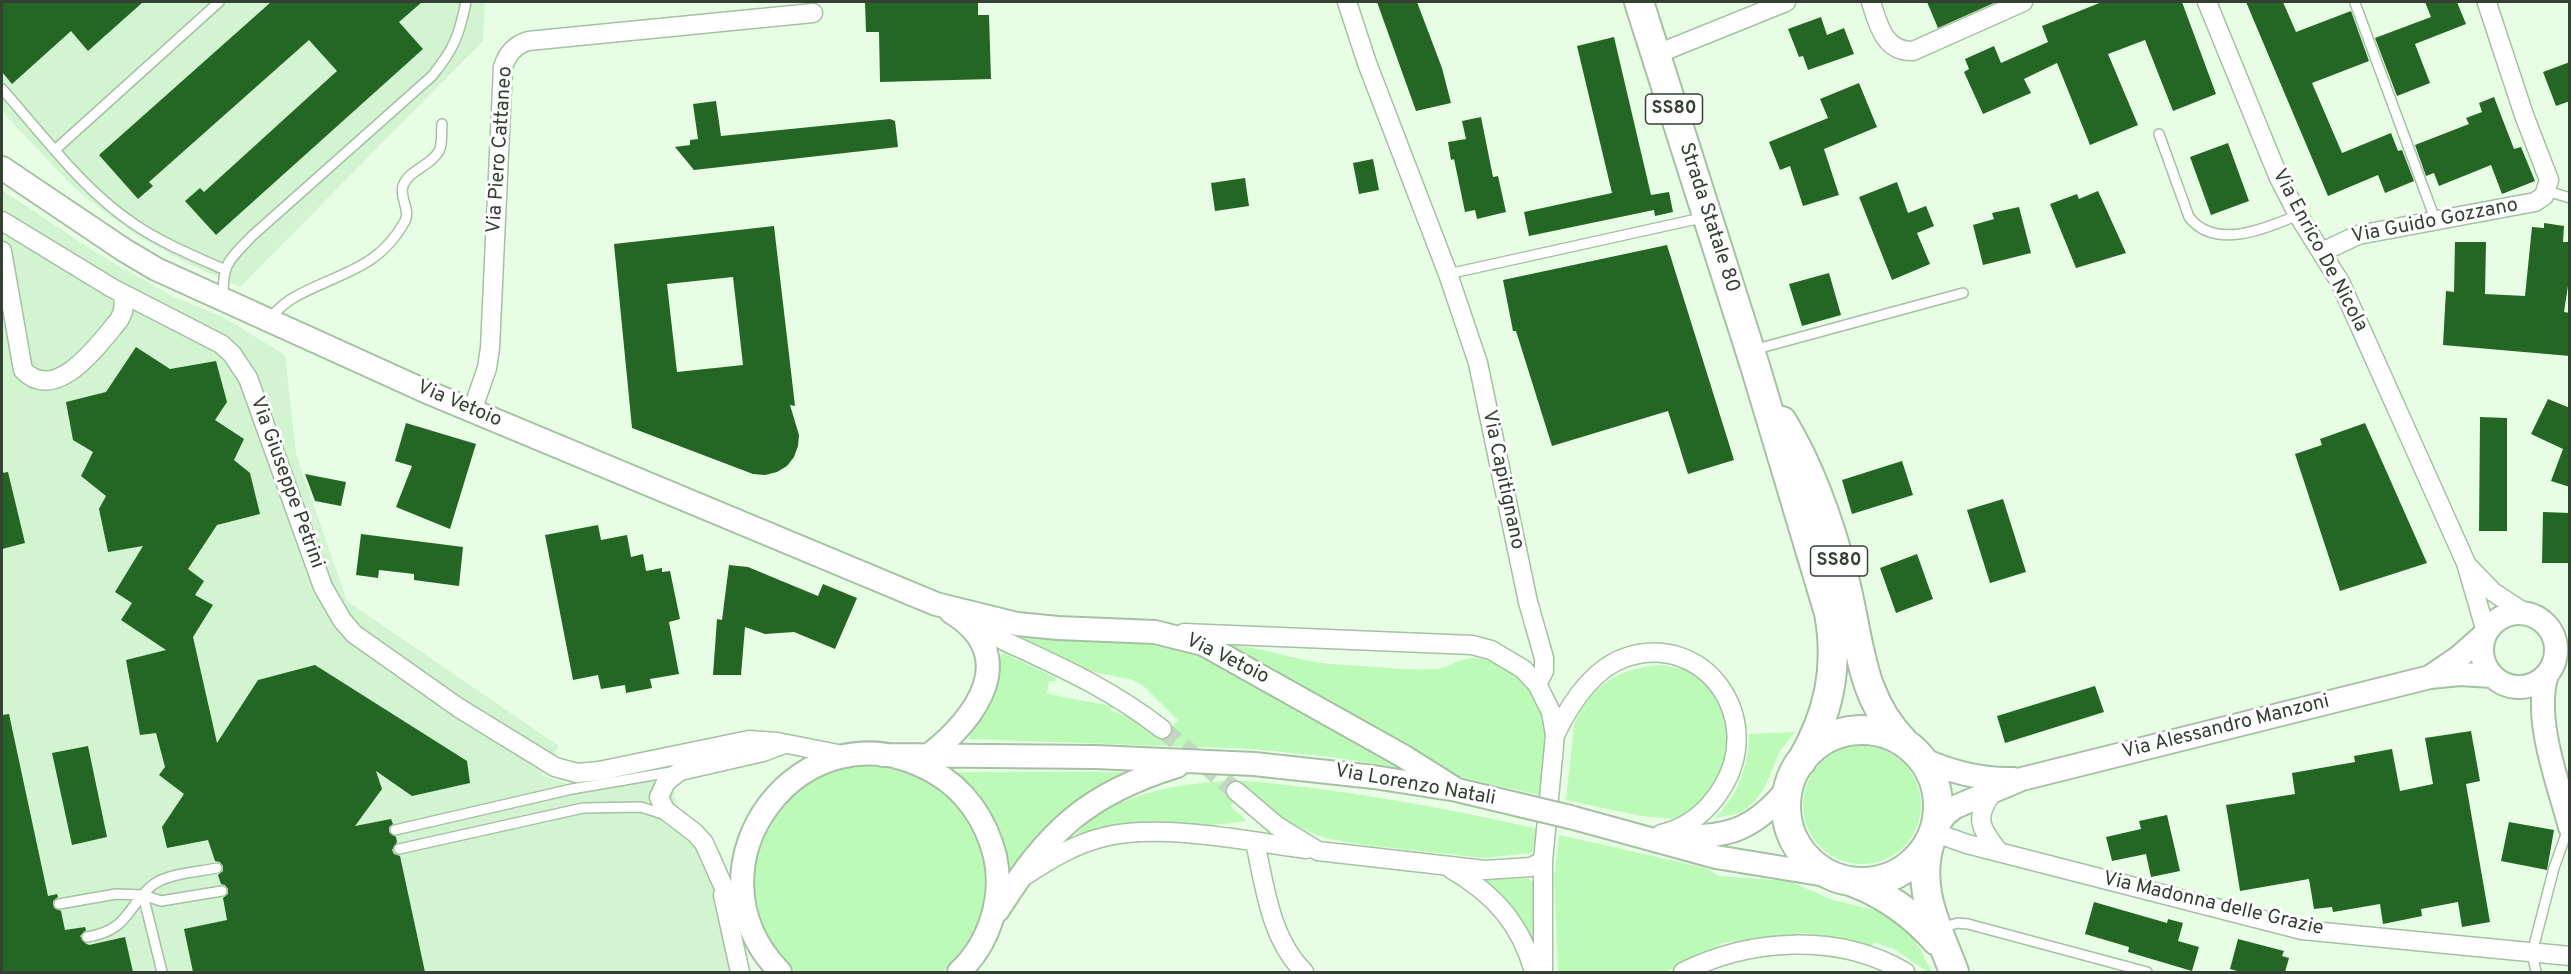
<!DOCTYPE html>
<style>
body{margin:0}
#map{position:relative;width:2571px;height:974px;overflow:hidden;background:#e7fee5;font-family:Overpass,sans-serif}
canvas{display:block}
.frame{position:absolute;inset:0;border:3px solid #354034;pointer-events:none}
</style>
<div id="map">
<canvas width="2571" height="974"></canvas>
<div class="frame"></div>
</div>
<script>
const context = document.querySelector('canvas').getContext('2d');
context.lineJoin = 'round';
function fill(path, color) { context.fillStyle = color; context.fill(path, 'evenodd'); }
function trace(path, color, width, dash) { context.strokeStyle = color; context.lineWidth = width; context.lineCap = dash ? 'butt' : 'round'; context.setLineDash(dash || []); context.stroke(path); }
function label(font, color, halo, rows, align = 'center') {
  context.font = font + ' Overpass,sans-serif'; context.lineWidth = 6; context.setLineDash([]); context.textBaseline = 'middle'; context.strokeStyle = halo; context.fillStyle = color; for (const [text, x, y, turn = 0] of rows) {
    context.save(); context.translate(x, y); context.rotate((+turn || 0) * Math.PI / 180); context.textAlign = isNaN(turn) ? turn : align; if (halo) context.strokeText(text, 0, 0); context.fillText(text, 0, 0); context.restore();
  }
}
fill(new Path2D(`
 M2,2H485L483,41L240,287L185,262L136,235L102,210L72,186L2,111Z
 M2,190L95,252L172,296L223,317L285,355L296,454L347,601L559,746L542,775L570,785L668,765L678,810L700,824L709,834L721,853L728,873L749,972H2Z`), '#d2f4d0');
fill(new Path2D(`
 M1017,635L1136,638L1192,650L1401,768L1332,757L1253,749L969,739V735C979,722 989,710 994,694C998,682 994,660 1004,653L1056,678L1055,681H1049L1047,694L1112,706L1111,711L1136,718L1160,739L1178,720L1146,688L1133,680L1084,670L1017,639Z
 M1218,644C1261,645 1302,664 1344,665C1374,666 1406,671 1436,669C1450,668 1460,657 1475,658C1488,659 1507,668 1516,677C1557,715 1545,745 1540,795L1455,776Z
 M1663,665L1692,672L1713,689L1727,719L1730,746L1726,767L1698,809L1672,819L1641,816L1566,800L1574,725C1591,684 1621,667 1663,665Z
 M1795,732L1780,751L1765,787L1755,801L1741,813L1715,818C1739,794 1748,767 1749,734Z
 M1803 805a59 59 0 1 1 118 0a59 59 0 1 1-118 0Z
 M864,766C881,767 898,768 914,775C995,810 1009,916 942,972H797C774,957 763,932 758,907C756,898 753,888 753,880C752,838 779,798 815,779C830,770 847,768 864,766Z
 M955,772H1130L1010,880C1005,831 992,803 955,772Z
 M1234,780C1337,788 1437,806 1538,829L1532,853L1485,858L1363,845L1325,838L1298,827L1279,815L1249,788L1230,806L1247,821L1214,825L1130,828L1065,846C1073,838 1080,829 1088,822C1129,790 1184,784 1234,780Z
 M1559,835L1706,868L1719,876L1789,881L1833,900L1877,911L1907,930L1919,947L1931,971L1928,972L1894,949L1874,942L1872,946L1838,938L1804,933L1723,943L1666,972H1558L1554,878Z
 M1527,878L1535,884L1536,947L1521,917L1486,880Z`), '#bcfab8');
fill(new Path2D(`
 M2,2H143L88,51L71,31L12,84L2,72Z
 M271,2H422L399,22L423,49L216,235L185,201L200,188L204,192L337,71L309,40L149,182L153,186L138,199L99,155Z
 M865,2H978V15H989L991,79L880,82L879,32H866Z
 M1377,2H1417L1442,68L1451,103L1416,111Z
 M1927,2H1996L1938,28Z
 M2102,2H2182L2216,94L2173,111L2145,40L2108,54L2138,125L2090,145L2057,63L2024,79L2031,93L1983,114L1964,72L1969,69L1965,59L1994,46L2001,63L2048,42L2042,26Z
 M2246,2H2283L2296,32L2351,11L2369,61L2312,83L2342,153L2391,133L2398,151L2402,150L2414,181L2385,193L2378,175L2328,196Z
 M2425,2H2457L2466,24L2415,44L2430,83L2397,96L2375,38L2431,17Z
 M1821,17L1827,35L1844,28L1854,54L1808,70L1803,56L1799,57L1788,29Z
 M1614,37L1651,195L1669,192L1673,212L1655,216L1654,210L1529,236L1524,212L1612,193L1577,46Z
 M2570,62V101L2556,106L2543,72Z
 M1859,83L1877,127L1824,149L1839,195L1803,206L1790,166L1780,170L1769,142L1828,118L1820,99Z
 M2494,97L2514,149L2521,147L2535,181L2502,194L2491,165L2439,186L2434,173L2426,176L2415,145L2469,124L2466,118L2482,112L2479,103Z
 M716,101L721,136L890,119L895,121L898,147L694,170L675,147L690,145V140L698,139L693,104Z
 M1481,117L1493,177L1498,176L1506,212L1477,219L1475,210L1465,212L1454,159L1451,160L1448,142L1466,139L1462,121Z
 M2228,143L2249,201L2211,215L2190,157Z
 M1373,159L1379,190L1359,194L1353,163Z
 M1245,178L1249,206L1215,211L1211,183Z
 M1897,182L1908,213L1926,206L1934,226L1917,233L1930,264L1892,280L1859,197Z
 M2098,191L2126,253L2076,268L2050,204L2077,194L2079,199Z
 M2019,207L2031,253L1983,265L1973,225L1994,219L1992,213Z
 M2544,223L2564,226L2563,242H2570V273L2564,312L2570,313V356L2443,345L2446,291L2454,292L2455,242H2486L2485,294L2525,296L2532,227L2544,228Z
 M774,226L795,406L790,405L799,435L798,446L794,457L787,466L777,472L765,475L753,474L632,428L614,244ZM733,277L743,365L677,372L667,284Z
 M1667,245L1734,460L1688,474L1668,411L1552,446L1516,331H1513L1503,280Z
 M1829,273L1841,315L1802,326L1789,284Z
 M136,347L170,369L216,361L227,402L215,420L244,439L234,460L250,473L260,514L217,525L188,569L204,581L195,595L213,605L193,637L217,743L258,680L315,665L467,761L470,783L412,796L376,771L382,789L355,826L391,819L393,824L389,827V832L396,837L397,842L392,850L394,854L400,856L425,972H193L184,929L227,920L223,898L228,894V889L225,885L221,884L218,875L223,871V866L220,862L215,861L208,840L167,848L162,827L184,794L159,775L165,767L156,733L140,735L126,660L166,650L121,620L132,603L115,592L143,546L108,552L99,509L106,496L81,476L93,452L73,440L66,402L106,392Z
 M2548,399L2570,408V487L2551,481L2563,449L2531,434Z
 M2480,417L2507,418V531H2479Z
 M406,423L476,444L450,529L396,507L412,466L395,461Z
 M2365,423L2427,563L2340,591L2295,454L2322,445L2320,439Z
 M1902,461L1913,495L1852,514L1842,480Z
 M8,472L25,543L2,549V473Z
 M305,474L346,482L341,506L315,501Z
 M2003,499L2026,572L1990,583L1967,510Z
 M2543,512L2570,513V563H2542Z
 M598,525L601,540L627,535L631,557L643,554L646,571L662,568V572L670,571L680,619L669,622L679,674L650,679L652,688L626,693L625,685L601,689L598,675L573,680L545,535Z
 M361,534L463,547L459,586L414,580V574L379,570L378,578L356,575Z
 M1917,554L1933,599L1896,613L1880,568Z
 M729,565L748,567L818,596L823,584L857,598L835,649L794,632L765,634L745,627L741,675H713L717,619L722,620Z
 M2095,686L2104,712L2005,743L1997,716Z
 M9,714L48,896L57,894L58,897L53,901L54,908L61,911L65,930L85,927L86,930L80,936L85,943L89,945L125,937L133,972H2V715Z
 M2471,731L2480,781L2466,784L2490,922L2462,927L2458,902L2421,909L2422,916L2383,924L2380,904L2333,912L2332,907L2314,909L2309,879L2240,891L2226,805L2295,794L2292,773L2355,762L2354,756L2392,749L2400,791L2433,784L2425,738Z
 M88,746L107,837L72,845L52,753Z
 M2167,815L2180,871L2151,877L2146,854L2112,861L2106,837L2141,829L2139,821Z
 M2509,822L2554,830L2547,870L2501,861Z
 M2094,902L2167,923L2168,919L2183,923L2178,941L2199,947L2192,971L2128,952L2129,947L2085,934Z
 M2238,939L2284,951L2282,956L2289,958L2285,972H2241L2230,969Z`), '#246623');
trace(new Path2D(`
 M1162,729L1236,791`), '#c3d8c2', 18, [18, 9]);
const service = new Path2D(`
 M2355,3L2435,219
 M2,89C43,135 82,189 134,224C162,243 194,256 225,270
 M2159,134L2189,217C2215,251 2267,228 2298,215
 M56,149L219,2
 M2547,191L2570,198
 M1448,274L1706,217
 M223,298C223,261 228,262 252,236L432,76C454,49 459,36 466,2
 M268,319C276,312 284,303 293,298C336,273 378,271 405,221C411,210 399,198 403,186C408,170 431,166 439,151C443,144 441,132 442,124
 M1753,350L1963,293
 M395,830L572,789L671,772
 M399,849L583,808L641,807L666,815
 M143,895L162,972
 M59,904L116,894L143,895L161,901L222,891
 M1940,928L1958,923L1968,924L2147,972
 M87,937C131,930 127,904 154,884C170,873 198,872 217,868
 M2536,972L2532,953L2554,868L2569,826`);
const minor = new Path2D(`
 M1347,2L1367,63L1448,274L1478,363L1528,602L1544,658V671L1537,684
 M1871,2C1878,24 1884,52 1913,51L2023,2
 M2207,2L2279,178L2298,215L2340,282L2466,563L2486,632
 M1657,54L1786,2
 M2,221L112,288L221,344L232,354L248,378L323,587L342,620L354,634L459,708L555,767L577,773L599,771L749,740L777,742L848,756
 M2,251L23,370C56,405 99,344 119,320L123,312L124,295
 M2322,252L2358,235L2535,202L2544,196L2549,180L2524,115L2487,3
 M472,411L487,368L490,348L503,67C507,54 515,45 528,41L813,13
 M2469,567L2493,592L2525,613
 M967,623C1037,658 1098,679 1162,729
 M1184,633L1472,645L1491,650L1523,669L1537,684L1551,712L1555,735L1543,861V972
 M1555,735C1569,706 1591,670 1624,658C1704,630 1766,718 1722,788C1708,811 1687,828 1661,834
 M1236,791L1277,826L1318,851L1485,870L1531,867L1543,861
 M1994,791C1973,817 1980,828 1999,852
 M1933,832L1967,844L2302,930L2570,956
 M1255,842C1265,887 1270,938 1304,972
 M1451,869C1494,894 1521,924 1534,972
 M1026,875C1050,859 1075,844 1104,837C1161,823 1247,841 1306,849
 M723,895L740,972
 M749,925L725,890L704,843L695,833L665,810L659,797L666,782L680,771L763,752L784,744
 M1683,972C1751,938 1838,933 1905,972`);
const tertiary = new Path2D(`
 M2,168L124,250L156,269L425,391L936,604L1017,624L1058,628L1155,632L1203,644L1403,756L1457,790
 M2482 650a37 37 0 1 1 74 0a37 37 0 1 1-74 0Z
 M2547,674C2533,719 2558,782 2570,827
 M2431,676L2459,657L2485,634
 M883,755L1096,757L1254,764L1374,777L1457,790L1524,806
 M929,755C977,718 1022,655 951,612
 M1920,758C1950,772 1981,780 2014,779
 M1570,817L1716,857L1832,876
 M1933,832L1945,815L1955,807L2022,779L2430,677L2460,674L2492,676
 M1669,836C1724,839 1753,832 1788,788
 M998,910C1048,831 1086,794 1177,766
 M780,972C677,866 803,699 932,771C965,789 986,820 995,856C1004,897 990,943 959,972`);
const primary = new Path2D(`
 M1639,2L1755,366L1829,613C1839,668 1829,714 1801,762
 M1782,421C1812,470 1831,527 1845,582C1860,641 1859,696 1904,742
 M1786 806a76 76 0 1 1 152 0a76 76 0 1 1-152 0Z
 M1931,839C1914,888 1938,928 1954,972
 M1853,882C1887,895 1914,915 1937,941`);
trace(service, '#a5c0a3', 12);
trace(minor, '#a5c0a3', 21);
trace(tertiary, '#a5c0a3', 26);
trace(primary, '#a5c0a3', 32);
trace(service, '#fff', 9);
trace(minor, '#fff', 18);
trace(tertiary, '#fff', 22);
trace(primary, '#fff', 28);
const tertiaryBridge = new Path2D(`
 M1524,806L1570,817`);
trace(tertiaryBridge, '#a5c0a3', 26, []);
trace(tertiaryBridge, '#fff', 22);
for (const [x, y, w] of [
 [1674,109,57],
 [1839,561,57]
]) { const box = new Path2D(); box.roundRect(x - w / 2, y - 15, w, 30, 4.5); context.fillStyle = '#fff'; context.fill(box); trace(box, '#354034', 1.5); }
label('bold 18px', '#354034', null, [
 ["SS80",1674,109],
 ["SS80",1839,561]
]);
label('20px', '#354034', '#fff', [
 ["Via Piero Cattaneo",501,150,-86],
 ["Strada Statale 80",1708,218,72],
 ["Via Guido Gozzano",2435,222,-11],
 ["Via Enrico De Nicola",2319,251,62],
 ["Via Vetoio",459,405,23],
 ["Via Capitignano",1502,480,78],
 ["Via Giuseppe Petrini",286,483,70],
 ["Via Vetoio",1227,660,26],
 ["Via Alessandro Manzoni",2226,728,-14],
 ["Via Lorenzo Natali",1415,786,10],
 ["Via Madonna delle Grazie",2213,905,13]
]);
</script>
